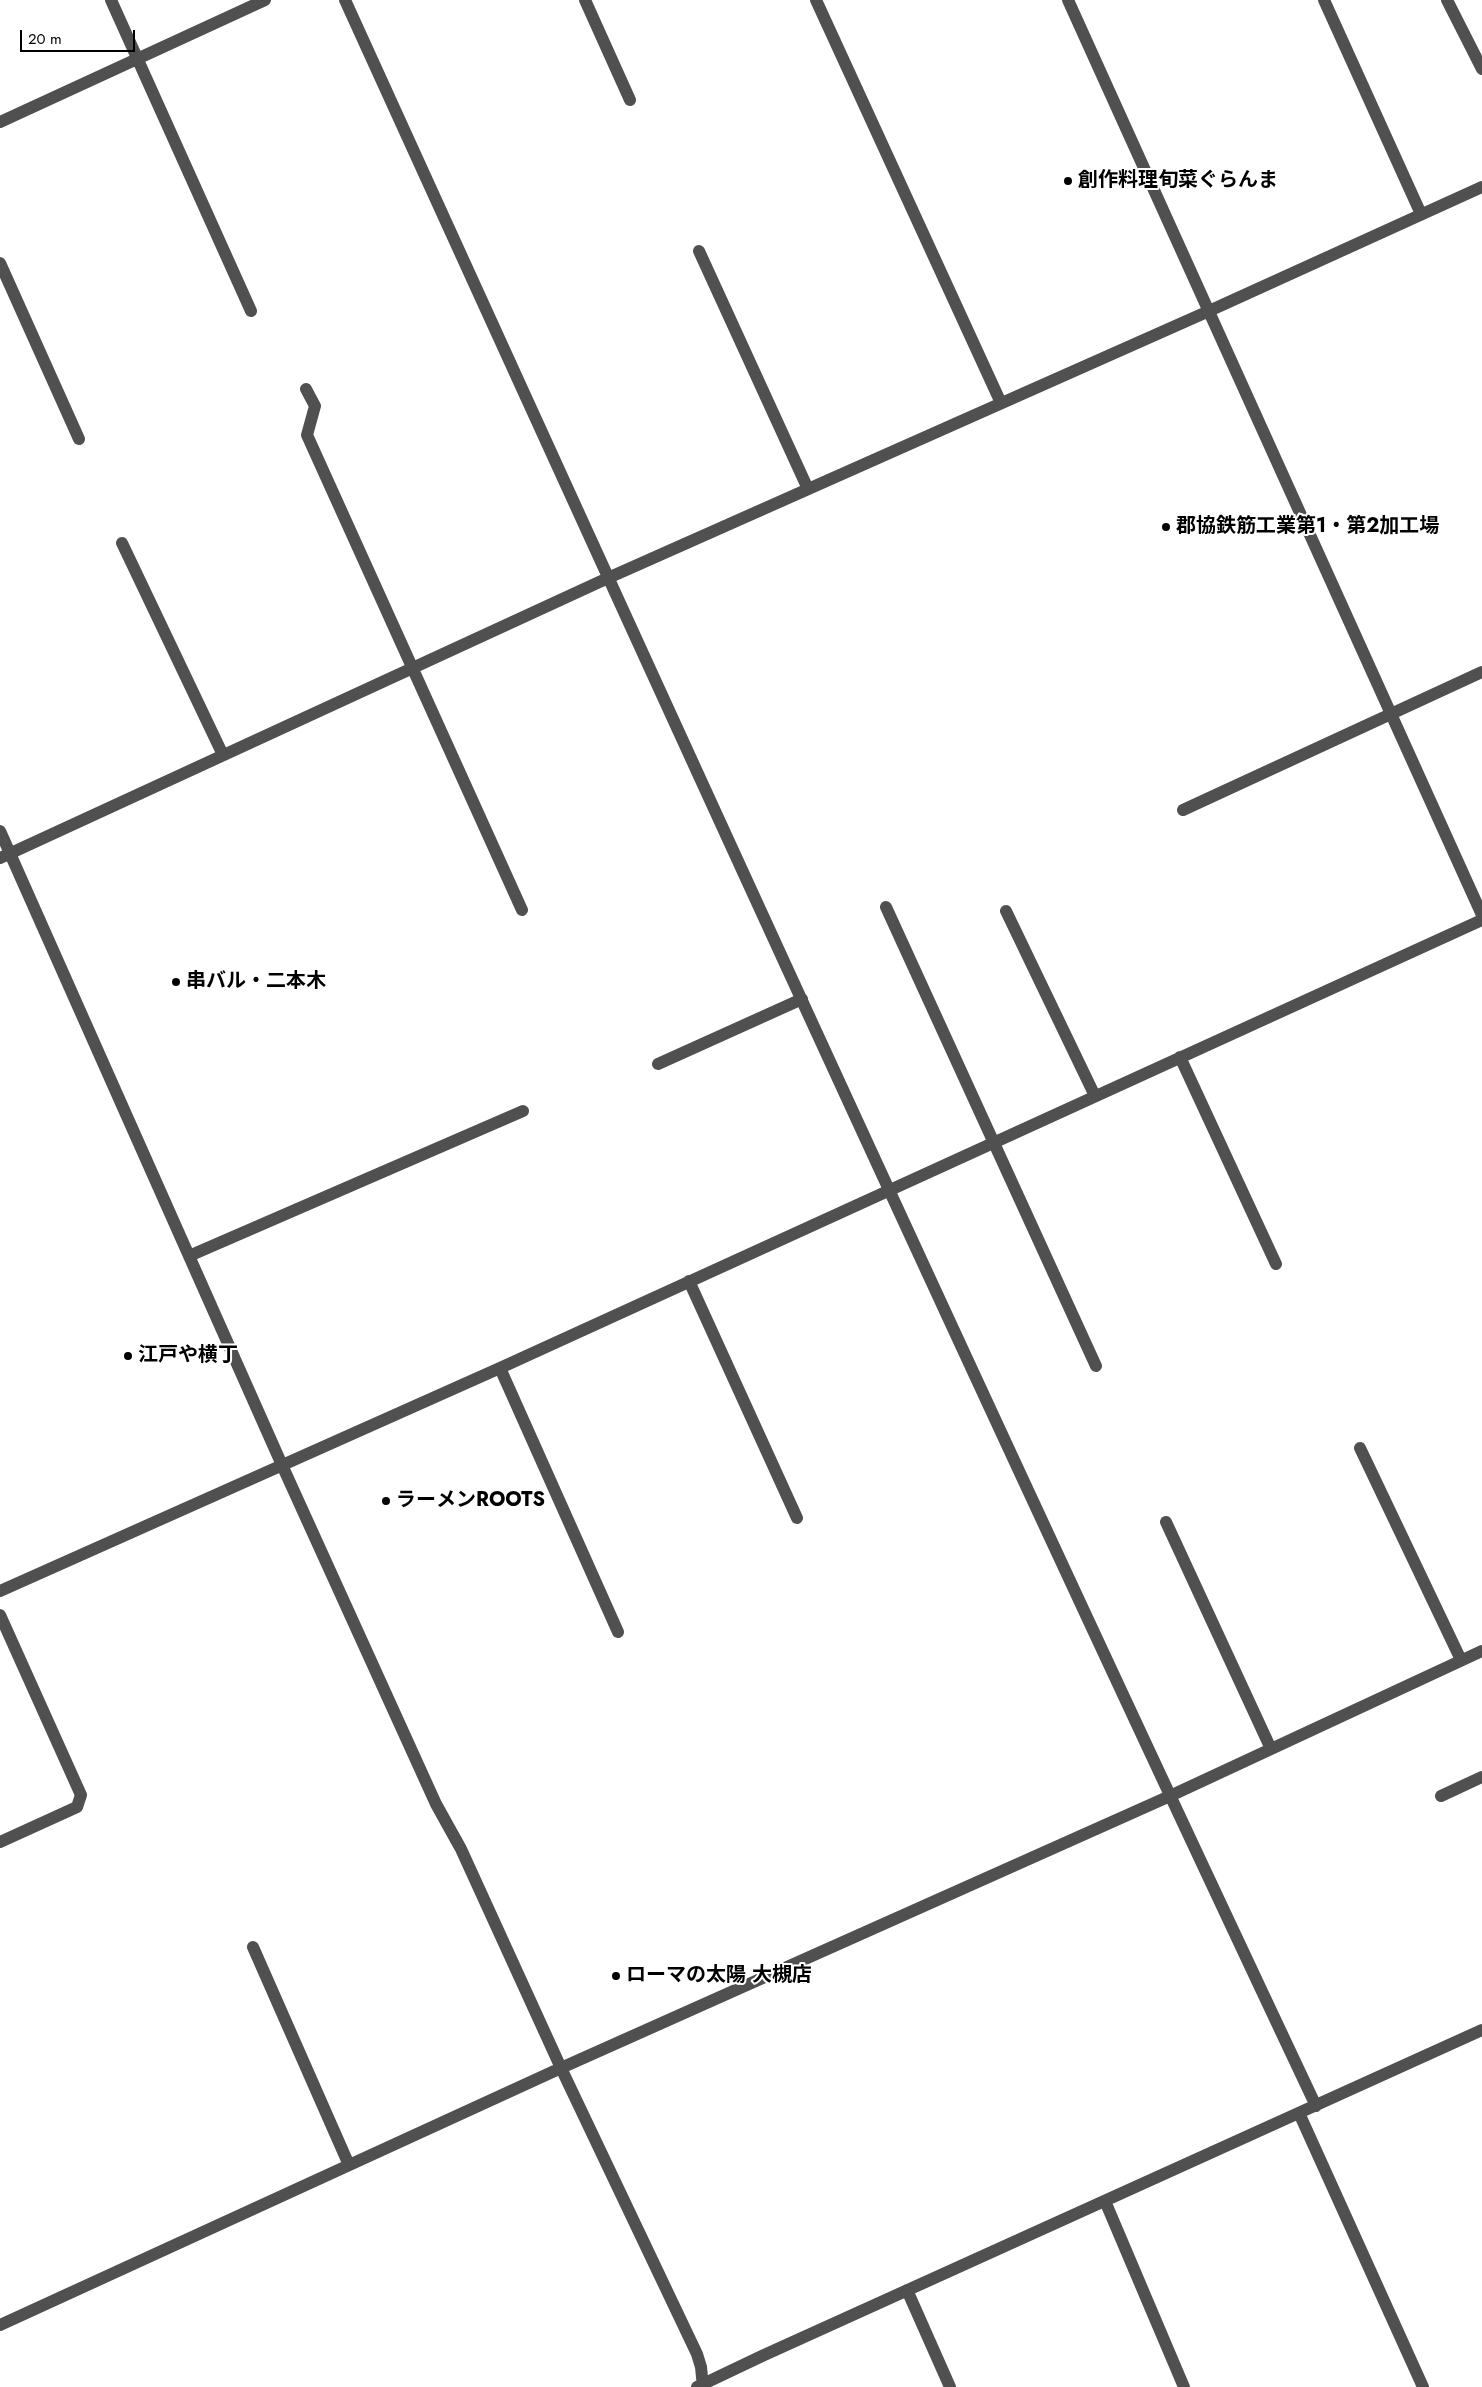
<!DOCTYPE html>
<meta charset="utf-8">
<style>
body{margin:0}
#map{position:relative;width:1482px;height:2387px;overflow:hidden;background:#fff;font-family:Jost,sans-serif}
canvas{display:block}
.scale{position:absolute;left:20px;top:30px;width:115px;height:22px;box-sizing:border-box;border:2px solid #000;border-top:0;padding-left:6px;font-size:15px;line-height:18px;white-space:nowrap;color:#000;-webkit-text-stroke:4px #fff;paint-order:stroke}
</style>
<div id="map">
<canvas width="1482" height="2387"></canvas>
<div class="scale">20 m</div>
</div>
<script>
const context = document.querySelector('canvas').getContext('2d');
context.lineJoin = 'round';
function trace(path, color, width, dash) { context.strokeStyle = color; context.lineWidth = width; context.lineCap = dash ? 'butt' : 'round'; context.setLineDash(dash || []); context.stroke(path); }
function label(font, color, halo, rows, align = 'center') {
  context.font = font + ' Jost,"Noto Sans JP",sans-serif'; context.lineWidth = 4; context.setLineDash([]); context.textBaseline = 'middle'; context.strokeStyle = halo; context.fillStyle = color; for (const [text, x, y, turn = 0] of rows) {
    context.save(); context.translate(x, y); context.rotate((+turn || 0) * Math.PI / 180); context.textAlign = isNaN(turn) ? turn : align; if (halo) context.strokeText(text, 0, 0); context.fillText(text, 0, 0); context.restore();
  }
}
trace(new Path2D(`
 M111,0L251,311
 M345,0C665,703 986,1407 1316,2106
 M585,0L630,100
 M816,0L1001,403
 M1068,0L1482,915
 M1324,0L1421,214
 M1447,0L1482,69
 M0,122L265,0
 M699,251L808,489
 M0,263L79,439
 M306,389L315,406L307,435L522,910
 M122,543L223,755
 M1183,810L1482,672
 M0,831L282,1465L436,1804L461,1849L561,2068L697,2354L701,2367L703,2387
 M0,858L608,578L1209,311L1482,187
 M886,907L1096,1366
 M1006,911L1095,1096
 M1180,1057L1276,1264
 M658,1064L802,999
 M189,1256L523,1111
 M689,1281L797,1518
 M500,1368L618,1632
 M1360,1448L1461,1660
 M1166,1522L1271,1749
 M0,1591L500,1368L1482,920
 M0,1615L81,1795L77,1807L0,1842
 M1441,1796L1482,1777
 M253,1947L349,2165
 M1299,2113L1423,2387
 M1105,2201L1184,2387
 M907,2290L950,2387
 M0,2325L561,2068L1170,1796L1482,1651
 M697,2387L762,2356L1482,2030`), '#505050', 12);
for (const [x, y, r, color] of [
 [1068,181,5,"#000"],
 [1166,527,5,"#000"],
 [176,982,5,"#000"],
 [128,1356,5,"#000"],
 [386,1501,5,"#000"],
 [616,1976,5,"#000"]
]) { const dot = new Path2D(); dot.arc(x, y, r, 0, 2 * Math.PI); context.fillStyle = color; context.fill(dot); trace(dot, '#fff', 2); }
label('bold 20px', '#000', '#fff', [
 ["創作料理旬菜ぐらんま",1078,181],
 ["郡協鉄筋工業第1・第2加工場",1176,527],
 ["串バル・二本木",186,982],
 ["江戸や横丁",138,1356],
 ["ラーメンROOTS",396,1501],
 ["ローマの太陽 大槻店",626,1976]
], 'left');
</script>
